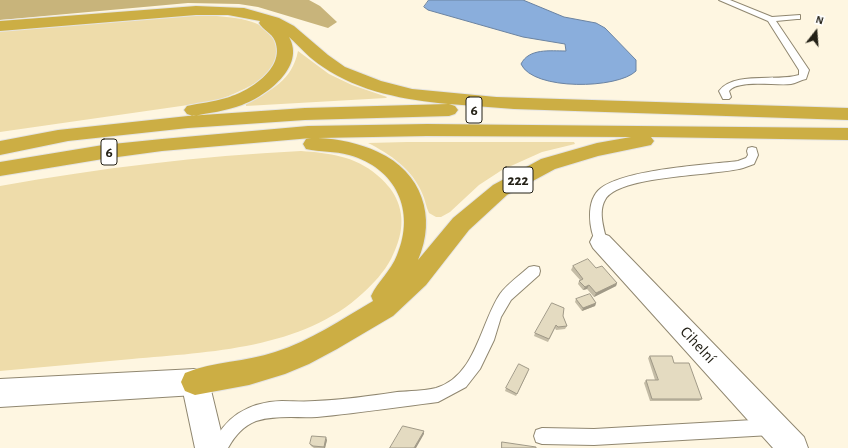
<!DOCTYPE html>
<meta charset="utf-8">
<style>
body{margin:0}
#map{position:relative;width:848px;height:448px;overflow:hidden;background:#fef6e1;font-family:"Alegreya Sans",sans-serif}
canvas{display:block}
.north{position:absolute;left:796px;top:12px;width:40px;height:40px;-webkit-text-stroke:3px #fff;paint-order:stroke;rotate:17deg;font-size:11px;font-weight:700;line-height:16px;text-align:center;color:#232016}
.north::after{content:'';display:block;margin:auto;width:14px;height:18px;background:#232016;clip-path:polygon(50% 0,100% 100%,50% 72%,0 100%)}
</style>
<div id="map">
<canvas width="848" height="448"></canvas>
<div class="north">N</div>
</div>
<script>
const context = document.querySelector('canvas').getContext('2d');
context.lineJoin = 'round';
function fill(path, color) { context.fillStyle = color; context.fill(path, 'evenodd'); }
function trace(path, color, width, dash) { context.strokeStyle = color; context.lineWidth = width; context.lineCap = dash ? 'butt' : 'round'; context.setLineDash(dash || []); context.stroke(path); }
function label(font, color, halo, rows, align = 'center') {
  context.font = font + ' "Alegreya Sans",sans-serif'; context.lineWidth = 3.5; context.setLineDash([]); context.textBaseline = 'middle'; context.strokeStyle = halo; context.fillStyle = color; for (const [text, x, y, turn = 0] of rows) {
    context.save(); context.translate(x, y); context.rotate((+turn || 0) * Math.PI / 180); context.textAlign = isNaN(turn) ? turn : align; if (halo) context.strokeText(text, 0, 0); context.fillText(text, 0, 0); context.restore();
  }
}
fill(new Path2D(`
 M195,15C214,16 250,16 266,29C272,35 276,41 277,50C282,77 236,93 216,101L0,132V31L151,17Z
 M298,51L329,74L352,85L387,97L386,98L246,106V104C271,90 292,81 298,51Z
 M407,142H574L575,144L542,152L502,170L479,185L450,212L441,217H436L429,213C426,207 425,199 422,193C412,169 390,154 368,143Z
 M301,151C329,153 355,156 377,175C384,181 392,189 396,198C406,219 401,239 391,259C384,272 374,283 363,293C303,349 209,352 132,359C88,363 44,367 0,371V186C100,168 200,156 301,151Z`), '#eedcaa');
fill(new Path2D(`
 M0,0H309L320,6L337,22L328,28L258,7L239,4L188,3L0,20Z`), '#c8b47b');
const water = new Path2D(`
 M429,0H523L564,17L596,23L605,28L636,60V71C618,89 533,91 521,64C529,48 550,51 566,51L565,44L523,37L428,10L424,7Z`);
fill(water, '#8aaedc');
trace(water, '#6b83a1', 1);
const service = new Path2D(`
 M719,0H730L772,17L800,15V19H797L776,21L809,70L806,79C801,80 796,83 791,84C776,86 738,79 729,91L731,97L729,99H723L719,91C734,71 776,82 799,75V70L768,21Z
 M752,147L756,148L758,155L754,164L743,168C715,176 618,175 605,200C598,212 604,229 607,242L605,245L601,247L597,245C589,230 585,200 601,188C627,169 705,165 738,161L746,158L748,155L747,151L748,148Z
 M534,266L539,267L540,271L539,275L511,300L501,317L494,340L480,369L466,387L438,402C398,407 357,413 317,417C296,418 276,415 256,421C243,426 234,437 228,448H211C224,417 248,402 282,401C293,401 304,402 315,401C342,400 370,396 397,392C409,391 424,391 436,388C476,376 480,324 500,294C507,284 520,275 529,267Z
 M771,419L777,421L779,427L777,433L771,435L594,445L542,444L536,442L534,436L536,430L542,428L594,429Z`);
const minor = new Path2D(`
 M601,233L609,236L804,437L808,448H773L593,248L590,242L593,236Z
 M195,369L205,373L209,382L225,448H195L181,382L185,373Z`);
const secondary = new Path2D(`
 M195,369L205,373L209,382L205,391L195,395L0,407V379Z`);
const trunk = new Path2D(`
 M196,6L244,8L279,18L294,26L328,55L345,67L381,81L412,89L496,97L848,108V120L514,109L449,104L455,106L458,110L455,114L449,116L305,120L188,128L68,141L0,155V141L58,130L188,116L305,108L448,104C406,100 359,92 323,67C310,59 300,47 289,37C306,67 266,96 242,105C226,111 209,113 193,116L187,114L184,110L187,106C200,103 213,102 226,98C248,92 286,69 275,41C272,33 263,30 259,23L260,21L228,15H196L0,31V21Z
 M427,124L848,128V140L651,137L654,141L651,145L598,156L555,169L507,195L469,230L426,285L393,316L337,349L309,364L285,374L249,385L195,395L185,391L181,382L185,373C214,361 246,362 275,352C310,341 342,319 373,301L371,296C378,281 391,271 397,255C416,211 396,168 349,155C335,151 320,152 306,149L303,144L306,139L311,138L162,151L103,159L0,176V162L103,145L162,139L308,126ZM427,136L631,137L597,143L541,159L493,185L453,218L418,260C437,217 422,172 378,152C359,143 339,139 318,138Z`);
trace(service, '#908770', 2);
trace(minor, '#908770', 2);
trace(secondary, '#908770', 2);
trace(trunk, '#e5e4e3', 2);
fill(service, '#fff');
fill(minor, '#fff');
fill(secondary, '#fff');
fill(trunk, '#ccae44');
fill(new Path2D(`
 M573,266L596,268L617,283L616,286L594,297L587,289L583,290L578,284L579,281L580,280L571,270Z
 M576,299L596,303L595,306L582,311L575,302Z
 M563,316L567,326L565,329L556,330L555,328L548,342L534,336L535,333Z
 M650,356L674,363L702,399L699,401H650L644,383L646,380H655L648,358Z
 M528,372L516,396L505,391L506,388Z
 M327,440L325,448H314L311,446L310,444Z`), '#c4bca6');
fill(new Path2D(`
 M617,283L616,286L594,297L596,293Z
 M589,285L587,289L583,290L585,287Z
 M596,303L595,306L582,311L583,308Z
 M424,431V434L416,448H414Z
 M326,437L327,440L325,448H324V447Z`), '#a09987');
const building = new Path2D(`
 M588,259L596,268L602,266L617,283L596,293L589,285L585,287L579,281L583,279L573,266Z
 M590,294L596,303L583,308L576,299Z
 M552,303L564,308L563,316L567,326L558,327L556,325L549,339L535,333Z
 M650,356H672L674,363H689L702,399H652L646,380H658Z
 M519,364L529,369L517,394L506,388Z
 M403,426L424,431L414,448H390Z
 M312,436L326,437L324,447L313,446L310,444Z
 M502,442L536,447V448H502Z`);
fill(building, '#e4dbc1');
trace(building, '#a09987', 1);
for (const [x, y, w] of [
 [474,110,16],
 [109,152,16],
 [518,180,30]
]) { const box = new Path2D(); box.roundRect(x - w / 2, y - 13, w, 26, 3); context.fillStyle = '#fff'; context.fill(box); trace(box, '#232016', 1); }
label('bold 15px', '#232016', null, [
 ["6",474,110],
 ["6",109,152],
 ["222",518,180]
]);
label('16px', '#232016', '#fff', [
 ["Cihelní",698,345,47]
]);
</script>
